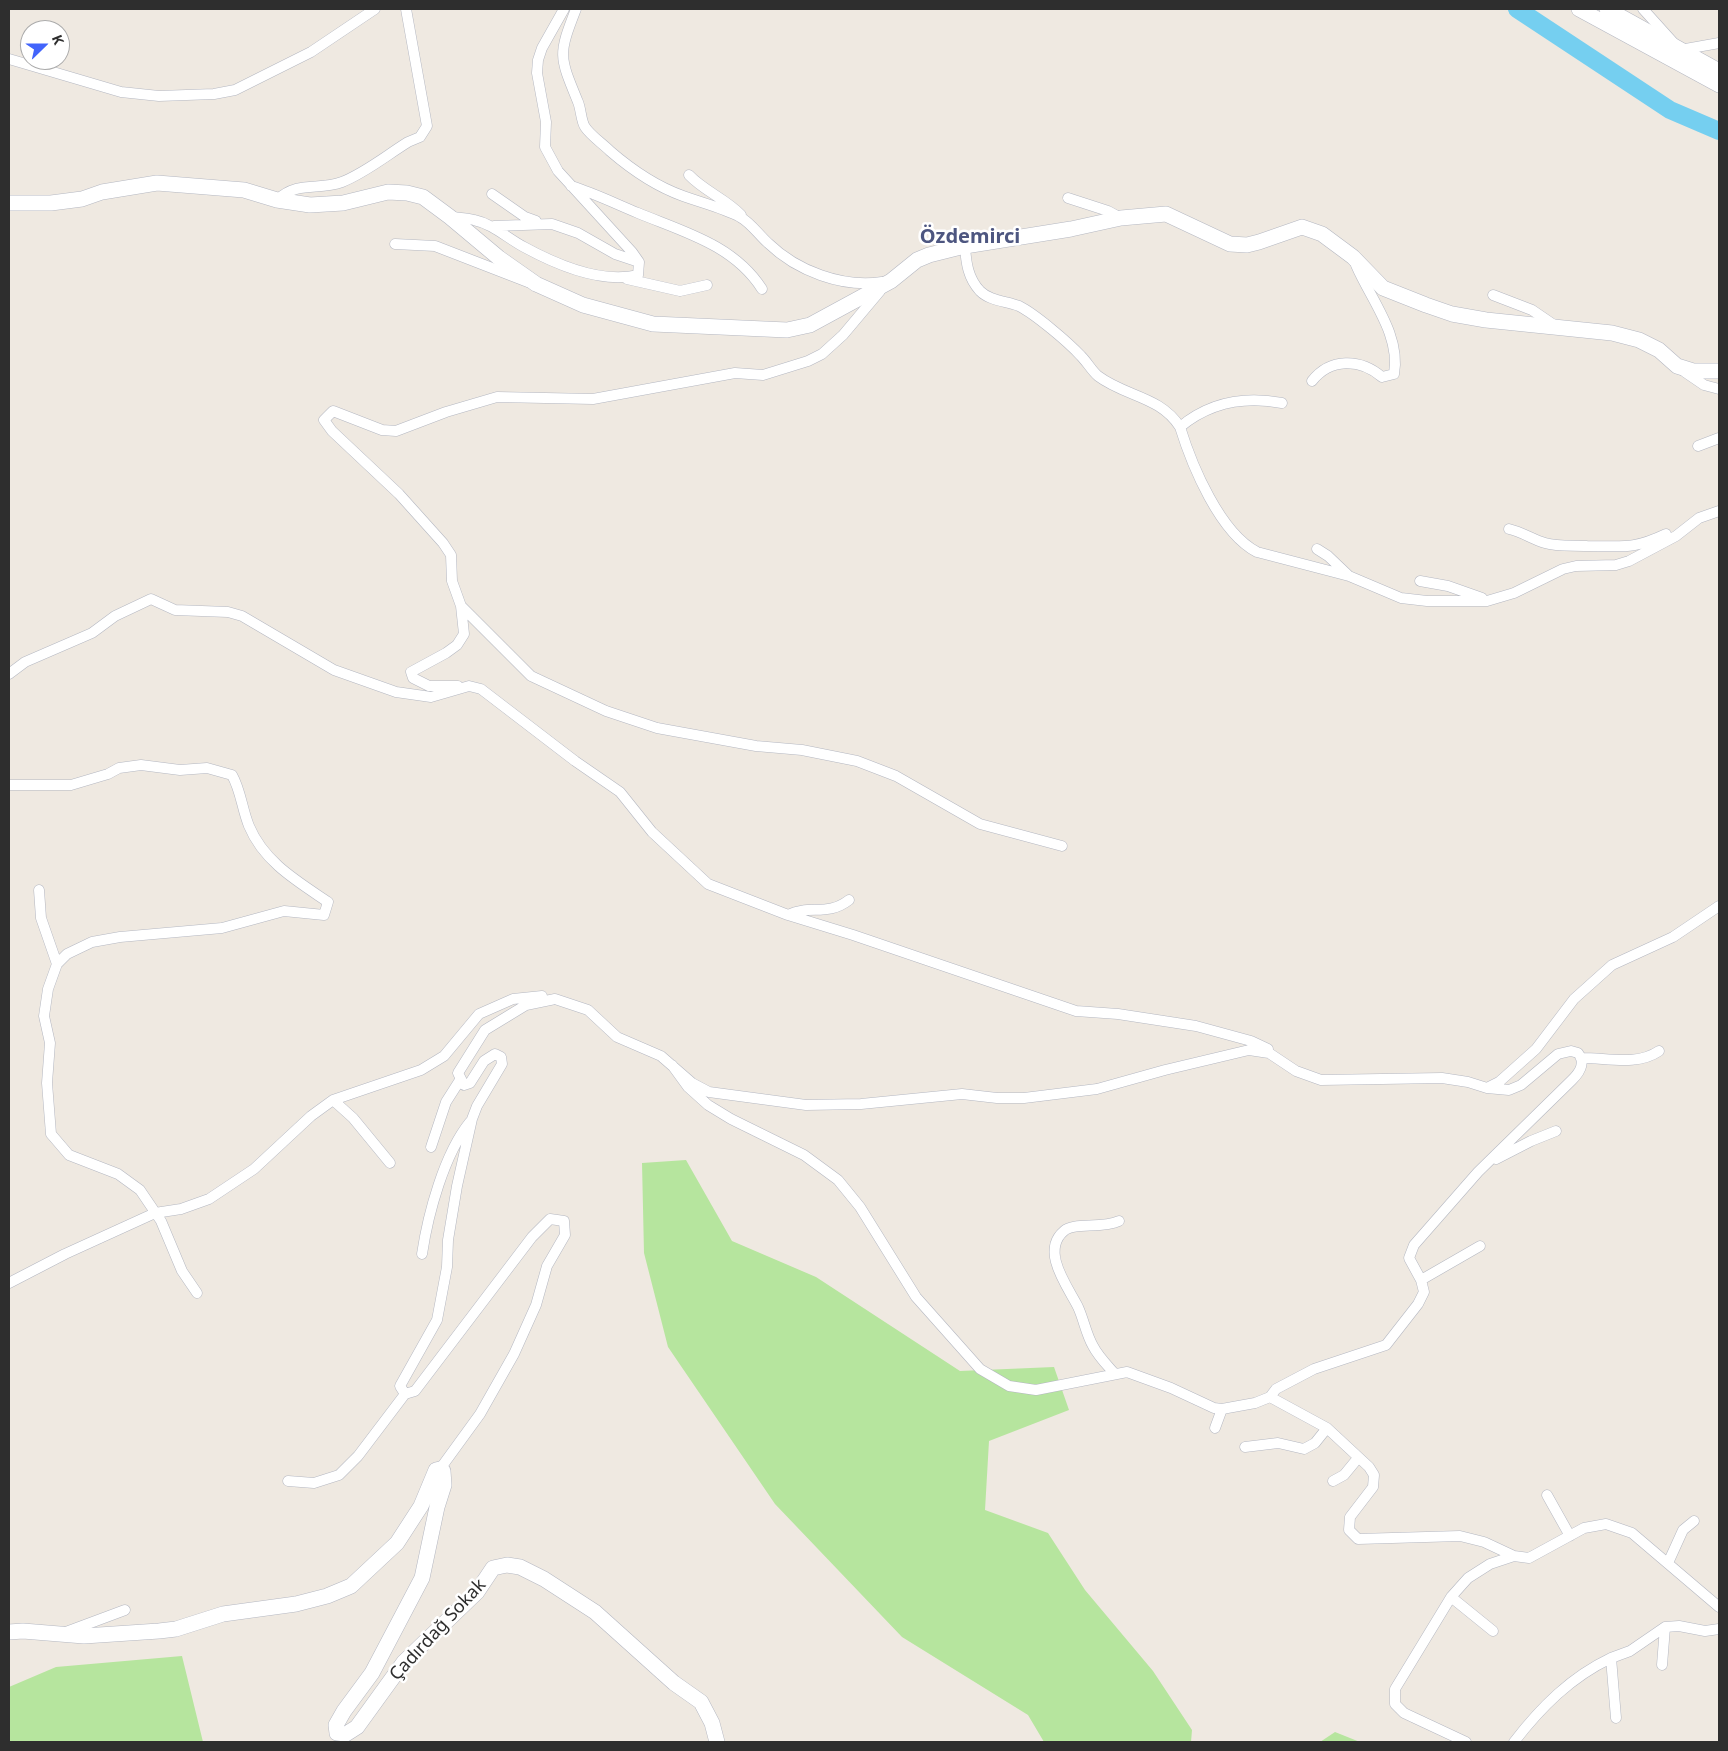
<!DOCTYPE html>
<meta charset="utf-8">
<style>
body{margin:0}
#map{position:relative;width:1728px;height:1751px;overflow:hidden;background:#efe9e1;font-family:"Noto Sans",sans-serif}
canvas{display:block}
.frame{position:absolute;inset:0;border:10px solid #2e2e2e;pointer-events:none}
.north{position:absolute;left:20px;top:20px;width:50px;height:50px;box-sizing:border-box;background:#fff;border:1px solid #ababab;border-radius:50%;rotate:68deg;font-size:14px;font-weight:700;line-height:20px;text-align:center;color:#2e2e2e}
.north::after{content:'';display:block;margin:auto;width:18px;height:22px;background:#4264fb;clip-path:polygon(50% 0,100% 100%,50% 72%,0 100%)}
</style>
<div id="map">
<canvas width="1728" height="1751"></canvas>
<div class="frame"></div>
<div class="north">K</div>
</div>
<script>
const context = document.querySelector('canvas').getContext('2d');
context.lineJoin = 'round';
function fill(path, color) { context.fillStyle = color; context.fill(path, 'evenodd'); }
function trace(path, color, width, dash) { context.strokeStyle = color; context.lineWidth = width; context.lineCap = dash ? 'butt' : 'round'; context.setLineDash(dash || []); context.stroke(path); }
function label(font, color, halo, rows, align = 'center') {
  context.font = font + ' "Noto Sans",sans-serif'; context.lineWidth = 5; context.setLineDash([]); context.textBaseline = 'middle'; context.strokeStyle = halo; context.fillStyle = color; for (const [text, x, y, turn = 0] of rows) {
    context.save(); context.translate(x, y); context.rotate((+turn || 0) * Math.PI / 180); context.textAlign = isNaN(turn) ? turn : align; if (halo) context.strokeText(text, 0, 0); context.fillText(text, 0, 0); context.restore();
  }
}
fill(new Path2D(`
 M686,1160L732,1241L816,1277L960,1371L1054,1367L1069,1410L989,1441L985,1510L1048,1533L1085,1590L1153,1671L1192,1730L1191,1742H1044L1028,1715L902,1637L775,1504L668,1347L644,1253L642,1163Z
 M182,1656L203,1742H9V1687L56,1667Z
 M1335,1732L1360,1742H1320Z`), '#b6e59e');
trace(new Path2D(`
 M1517,9L1670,110L1719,131`), '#75cff0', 18);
const street = new Path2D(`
 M576,9C558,55 559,56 578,102C581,109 581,121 585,127C591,136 602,143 610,151C632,170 655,186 683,196C702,203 723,208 740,217C750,222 759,235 768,243C797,271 842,288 882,282
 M1643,9L1680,50L1719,43
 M9,59L121,92L159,96L214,94L235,90L311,52L375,9
 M689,175C704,191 726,199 741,215
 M571,186C594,193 616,204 638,213C684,232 734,245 762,289
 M492,194L525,217L536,221
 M1068,198L1108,211L1121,218
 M277,200C299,180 318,191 342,182C365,173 387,155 408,142L420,137L427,126L406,9
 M451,217C458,218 466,218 474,220C493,224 507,238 524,247C557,265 601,284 638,275L639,262L632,252L558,171L545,147L546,122L537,73L538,60L542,48L564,9
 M494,226L552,224L578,233L615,254L639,262
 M395,244L435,246L528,282
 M965,246C966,263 968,278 980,291C990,301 1006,301 1019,306C1035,314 1068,342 1081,356C1087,362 1092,371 1098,376C1126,397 1160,396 1180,427C1192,466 1220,533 1257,552L1349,576L1401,598L1427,601H1487L1514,593L1563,569L1576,566L1616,565L1629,561L1676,536L1699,518L1719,511
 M627,279L680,291L707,285
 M1493,295L1532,310L1554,325
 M1685,372L1704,385L1719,389
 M1312,381C1330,358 1360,358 1382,377L1394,374C1401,335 1371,300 1356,265
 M1180,427C1210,402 1245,396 1282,403
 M1698,446L1719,438
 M1509,529C1522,532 1532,539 1545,543C1558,547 1574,545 1587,546C1623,546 1632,550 1666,534
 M1317,549L1328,556L1349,576
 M1420,581L1448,586L1482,598
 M461,606L531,676L606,711L657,728L756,746L802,750L857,761L896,776L980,824L1062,846
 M9,674L25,662L92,633L115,616L151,599L175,610L228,612L242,616L334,670L396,692L431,697L469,686L481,689L575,761L620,792L652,832L708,884L788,915L853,935L1076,1011L1118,1014L1196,1026L1251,1041L1268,1049
 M458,686H429L413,678L411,672L446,653L457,645L464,634L461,606L452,581L451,555L443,543L399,494L332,431L324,420L333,411L382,430L396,431L446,412L497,397L593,399L735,373L763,375L808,361L822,354L843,335L880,291
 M9,785H71L108,774L119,768L141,765L180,770L207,768L232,775C241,791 242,809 249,826C264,862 297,881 328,902L324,915L284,911L222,928L120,937L92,942L67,954L57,964L48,989L44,1016L50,1043L47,1083L51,1134L69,1155L118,1174L140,1190L161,1221L182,1271L197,1293
 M39,890L41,918L57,964
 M788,915C810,904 827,917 849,900
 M1582,1058C1608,1058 1637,1066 1659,1051
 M1487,1088L1499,1082L1536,1049L1574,999L1612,965L1673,937L1719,906
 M333,1100L353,1118L390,1163
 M431,1147L446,1102L460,1080
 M1496,1159L1531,1141L1556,1131
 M422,1254C428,1214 444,1154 470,1122
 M1421,1280L1480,1246
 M9,1283L65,1254L155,1213L181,1209L209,1199L254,1169L311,1116L333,1100L421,1070L444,1056L479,1014L513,999L542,996
 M1114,1373C1107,1365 1098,1356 1093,1346C1086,1334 1084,1320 1078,1307C1068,1287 1040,1251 1064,1231C1073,1222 1102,1229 1119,1221
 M1270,1397L1327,1428L1369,1467L1374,1475L1373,1487L1350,1517L1349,1530L1358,1539L1460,1536L1484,1542L1514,1556L1529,1558L1584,1528L1606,1524L1632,1533L1719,1607
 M1215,1428L1222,1409
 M1245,1447L1278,1443L1304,1449L1315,1443L1327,1428
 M440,1469L480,1414L514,1354L536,1305L547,1266L565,1235L564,1221L550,1219L532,1237L415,1391L405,1394L400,1386L437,1320L447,1267L448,1240L457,1186L472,1119L477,1106L502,1064L501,1057L495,1054L484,1061L470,1083L464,1085L458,1073L485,1030L526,1005L555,999L588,1010L617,1037L661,1056L692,1083L709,1092L806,1105L861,1104L962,1094L997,1098H1024L1097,1089L1165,1070L1249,1050L1269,1053L1296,1071L1321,1080L1442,1078L1468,1082L1487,1088L1509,1090L1521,1085L1558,1054L1571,1051L1578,1053C1586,1063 1580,1072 1572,1080L1478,1172L1414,1245L1409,1258L1421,1280L1424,1292L1418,1304L1386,1345L1314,1369L1276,1389L1270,1397L1255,1403L1222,1409L1214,1408L1171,1388L1127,1372L1036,1390L1009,1386L980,1369L916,1297L860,1207L838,1180L804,1155L731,1119L708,1105L688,1087L672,1065
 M288,1481L314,1483L339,1475L358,1456L405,1394
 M1333,1481L1344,1475L1358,1458
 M1547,1495L1570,1536
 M1668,1563L1683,1530L1694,1521
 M1451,1597L1493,1631
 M66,1632L125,1610
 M1662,1665L1665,1627
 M1616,1718L1611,1658L1630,1651L1665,1627L1679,1626L1705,1631L1719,1629
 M1466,1742L1404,1713L1395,1704V1689L1451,1597L1468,1578L1490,1564L1514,1556
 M1514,1742C1541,1707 1571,1677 1611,1658`);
const secondary = new Path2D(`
 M1579,9L1719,85
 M1607,9L1719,71
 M9,203H51L82,199L102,192L157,183L244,190L277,200L310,205L343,203L388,192L407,193L423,197L450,217L499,258L536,284L583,305L653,324L787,330L810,325L891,281L917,260L929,255L965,246L1071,229L1121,218L1166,214L1230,244L1247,245L1259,242L1302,227L1322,234L1353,257L1383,288L1426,305L1452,314L1486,320L1612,333L1639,340L1659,350L1677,366L1693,371H1719
 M9,1632L23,1631L84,1636L159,1631L176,1629L223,1614L296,1604L327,1596L351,1586L397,1543L421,1506L436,1470L440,1469L443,1471L444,1485L437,1507L422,1578L372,1673L344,1711L336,1725L337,1733L346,1734L357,1727L404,1662L477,1592L493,1568L507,1565L520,1567L544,1579L595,1612L674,1683L701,1702L712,1723L717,1742`);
trace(street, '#b4b7c1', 11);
trace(secondary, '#b4b7c1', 16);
trace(street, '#fff', 10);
trace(secondary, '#fff', 15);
label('18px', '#2e2e2e', '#fff', [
 ["Çadırdağ Sokak",438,1630,-47]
]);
label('bold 20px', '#4d5680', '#fff', [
 ["Özdemirci",970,237]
]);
</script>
